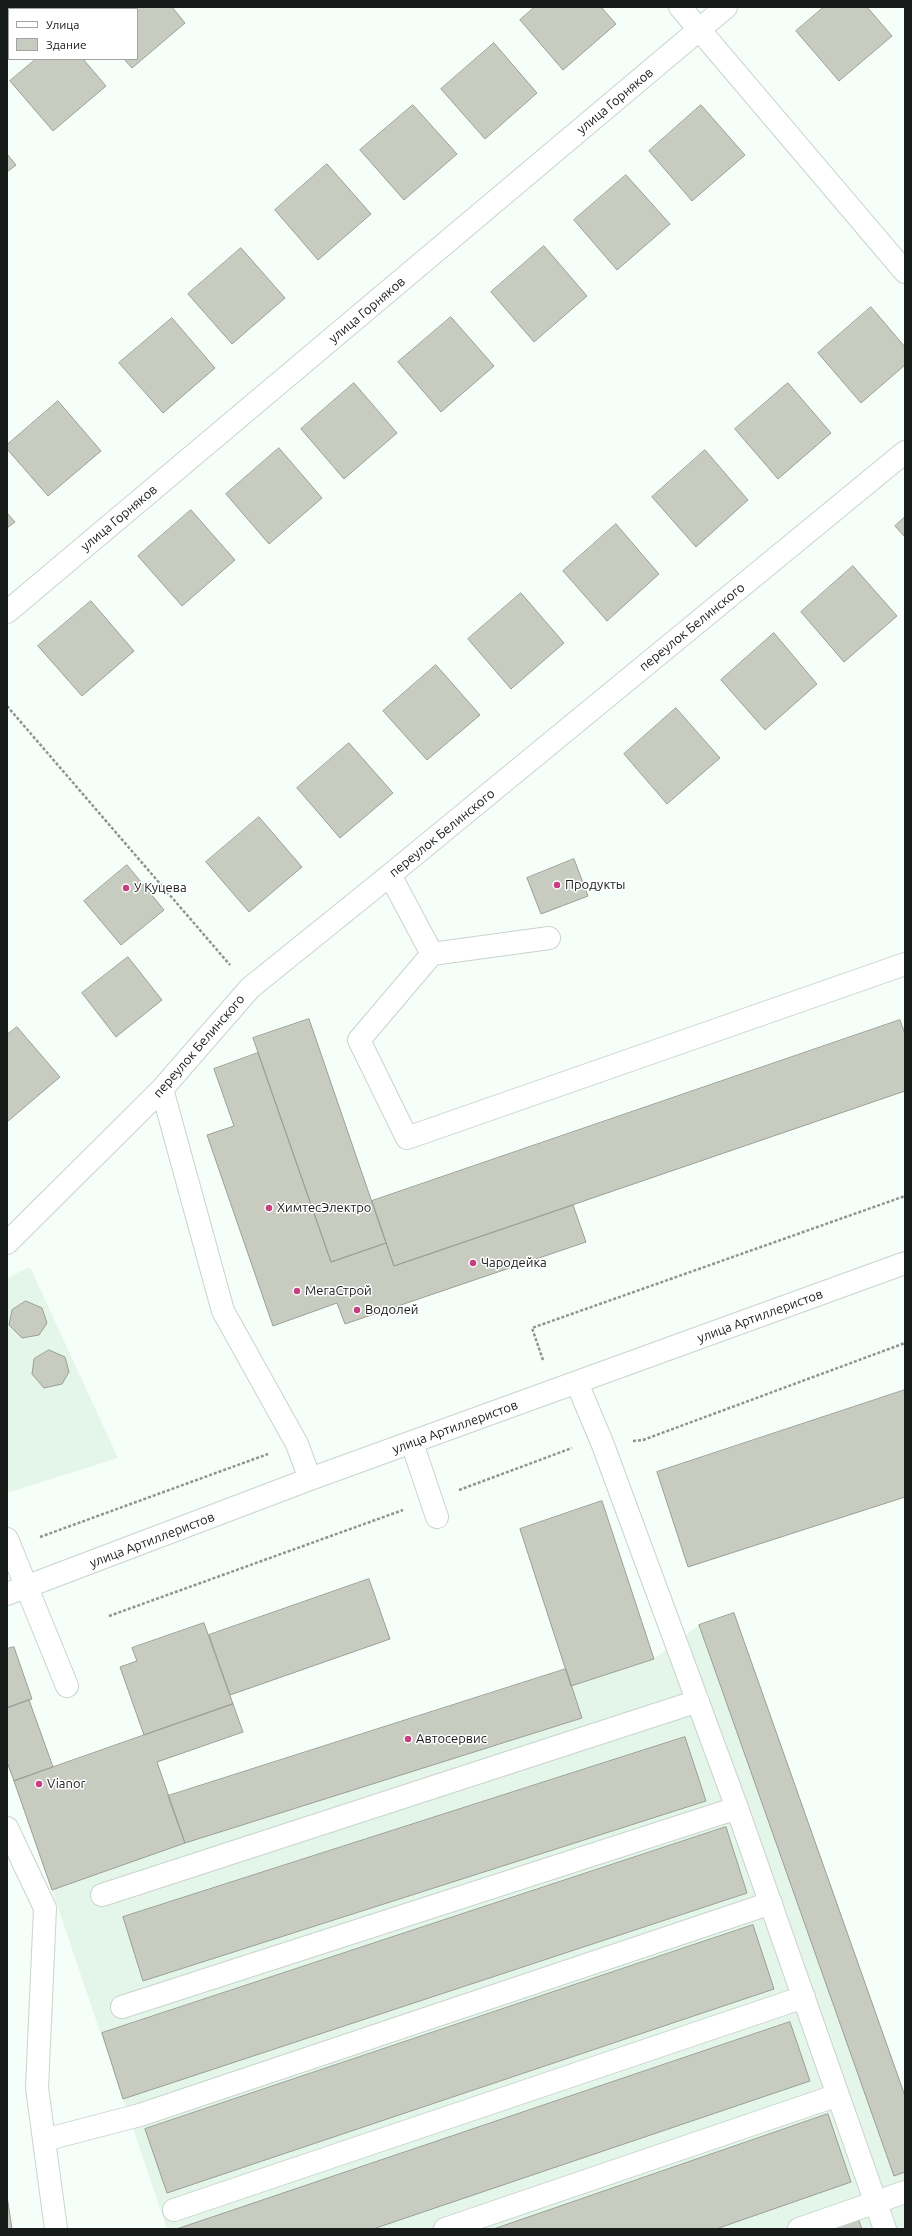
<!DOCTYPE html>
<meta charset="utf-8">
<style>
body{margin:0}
#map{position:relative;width:912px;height:2236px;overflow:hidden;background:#f5fef8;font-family:Ubuntu,sans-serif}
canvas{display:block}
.frame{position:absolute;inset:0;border:8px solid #171b19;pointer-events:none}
.legend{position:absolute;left:8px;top:8px;width:130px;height:52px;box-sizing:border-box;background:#fff;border:1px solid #a2a4a3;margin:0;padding:5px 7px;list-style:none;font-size:12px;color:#171b19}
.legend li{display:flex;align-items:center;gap:8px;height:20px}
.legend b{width:20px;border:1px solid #a2a4a3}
</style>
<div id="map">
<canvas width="912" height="2236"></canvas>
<div class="frame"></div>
<ul class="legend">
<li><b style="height:5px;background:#fff"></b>Улица</li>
<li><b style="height:11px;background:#c7cbc0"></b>Здание</li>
</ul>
</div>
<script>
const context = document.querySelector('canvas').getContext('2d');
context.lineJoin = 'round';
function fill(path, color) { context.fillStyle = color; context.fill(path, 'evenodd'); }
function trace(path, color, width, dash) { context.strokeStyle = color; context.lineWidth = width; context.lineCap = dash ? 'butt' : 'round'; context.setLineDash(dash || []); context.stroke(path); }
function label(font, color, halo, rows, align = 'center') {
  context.font = font + ' Ubuntu,sans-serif'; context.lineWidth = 3; context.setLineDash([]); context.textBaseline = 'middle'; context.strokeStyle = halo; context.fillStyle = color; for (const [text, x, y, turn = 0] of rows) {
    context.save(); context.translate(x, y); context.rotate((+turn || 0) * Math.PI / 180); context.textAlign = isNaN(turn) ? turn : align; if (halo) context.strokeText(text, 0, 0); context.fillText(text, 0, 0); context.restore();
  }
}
fill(new Path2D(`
 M30,1267L118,1458L7,1493V1278Z
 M734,1613L905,2096V2229H167L52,1890L571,1686L654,1659L699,1625Z`), '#e4f6ea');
const building = new Path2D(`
 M101,7H172L185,23L132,68L124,59H137V9H99Z
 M535,7H601L616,24L563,70L520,20Z
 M824,7H867L892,36L839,81L796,31Z
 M494,43L537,93L485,139L441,89Z
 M36,59H83L106,86L53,131L10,81Z
 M413,105L457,154L404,200L360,150Z
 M701,105L745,155L692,201L649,151Z
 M7,154L16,165L7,172Z
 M327,164L371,214L318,260L275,210Z
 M626,175L670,224L617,270L574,220Z
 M544,246L587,296L534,342L491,292Z
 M241,248L285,298L232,344L188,294Z
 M871,307L905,347V365L861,403L818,353Z
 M451,317L494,366L441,412L398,362Z
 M172,318L215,368L163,413L119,363Z
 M354,383L397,433L344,479L301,429Z
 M788,383L831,433L778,479L735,429Z
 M58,401L101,451L48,496L7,449V445Z
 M279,448L322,498L269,544L226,494Z
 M705,450L748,500L696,547L652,497Z
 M191,510L235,560L182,606L138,556Z
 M7,513L15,522L7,528Z
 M905,517V537L895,526Z
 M616,524L659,574L607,621L563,571Z
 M853,566L897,616L844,662L801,612Z
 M521,593L564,643L511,689L468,639Z
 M91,601L134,651L82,696L38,646Z
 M774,633L817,684L765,730L721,680Z
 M436,665L480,715L427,760L383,711Z
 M676,708L720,758L667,804L624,754Z
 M349,743L393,793L340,838L297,788Z
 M259,817L302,867L249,912L206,862Z
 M574,859L588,896L541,914L527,878Z
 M127,865L164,910L121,945L84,901Z
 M128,957L162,1000L116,1037L82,993Z
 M309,1019L386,1243L331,1262L253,1038Z
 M900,1020L905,1034V1091L394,1266L372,1201Z
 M17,1027L60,1077L7,1122V1035Z
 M258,1053L331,1262L386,1243L394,1266L573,1205L586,1242L345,1324L337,1303L273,1326L207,1135L234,1126L214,1069Z
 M26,1301L42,1308L47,1323L39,1335L22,1338L9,1325L12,1310Z
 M49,1350L65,1357L69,1372L62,1384L44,1388L32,1374L34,1359Z
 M905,1390V1497L688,1567L657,1472Z
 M602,1501L654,1659L571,1686L520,1529Z
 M369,1579L390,1639L230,1695L209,1635Z
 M734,1613L905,2096V2172L894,2176L699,1625Z
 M204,1623L233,1704L144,1735L120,1667L137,1661L132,1648Z
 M14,1647L32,1699L7,1708V1649Z
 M566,1669L582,1718L185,1843L168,1796Z
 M29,1700L53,1767L14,1781L7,1762V1708Z
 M233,1704L243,1732L157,1762L185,1843L52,1890L14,1781Z
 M685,1737L706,1801L143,1981L123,1917Z
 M726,1827L747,1893L123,2099L102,2033Z
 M753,1925L774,1989L167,2193L145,2129Z
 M790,2022L810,2081L373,2229H177Z
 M828,2114L851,2182L716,2229H494Z
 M7,2196L12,2229H7Z
 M856,2213L862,2229H812Z`);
fill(building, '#c7cbc0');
trace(building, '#9b9f95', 1);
const minor = new Path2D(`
 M680,7L905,272
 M34,9L37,7
 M7,32L9,30
 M7,612L726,7
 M390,875L432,954L549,938
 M432,954L359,1040L407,1138L905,964
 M162,1089L223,1311L297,1444L310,1479
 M7,1243L162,1089L250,988L390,875L905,452
 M577,1383L603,1445L737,1808L885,2229
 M412,1443L437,1517
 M7,1539L67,1686
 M7,1594L310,1479L905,1263
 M7,1828L45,1908L37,2088L56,2229
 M102,1895L698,1701
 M122,2007L737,1808
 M44,2140L140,2115L771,1903
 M174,2210L804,1997
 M445,2229L838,2095
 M799,2229L905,2192`);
trace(minor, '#c9d4cd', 24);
trace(new Path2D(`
 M7,706L230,965
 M543,1360L532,1328L905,1196
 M633,1441L643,1440L905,1343
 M459,1490L572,1448
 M40,1537L268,1454
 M109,1616L403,1510`), '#8e9591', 2.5, [3, 2]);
trace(minor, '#fff', 22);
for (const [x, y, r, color] of [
 [557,885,4,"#c64081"],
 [126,888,4,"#c64081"],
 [269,1208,4,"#c64081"],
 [473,1263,4,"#c64081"],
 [297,1291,4,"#c64081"],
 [357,1310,4,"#c64081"],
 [408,1739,4,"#c64081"],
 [39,1784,4,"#c64081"]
]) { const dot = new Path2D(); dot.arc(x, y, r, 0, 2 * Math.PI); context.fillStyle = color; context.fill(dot); trace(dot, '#fff', 1.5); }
label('13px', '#171b19', '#fff', [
 ["улица Горняков",615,101,-40],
 ["улица Горняков",367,310,-40],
 ["улица Горняков",119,518,-40],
 ["переулок Белинского",692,627,-39],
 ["переулок Белинского",442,833,-39],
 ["переулок Белинского",199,1046,-49],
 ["улица Артиллеристов",760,1316,-20],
 ["улица Артиллеристов",455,1427,-20],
 ["улица Артиллеристов",152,1540,-21]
]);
label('13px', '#171b19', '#fff', [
 ["Продукты",565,885],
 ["У Куцева",134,888],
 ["ХимтесЭлектро",277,1208],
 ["Чародейка",481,1263],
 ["МегаСтрой",305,1291],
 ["Водолей",365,1310],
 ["Автосервис",416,1739],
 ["Vianor",47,1784]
], 'left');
</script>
